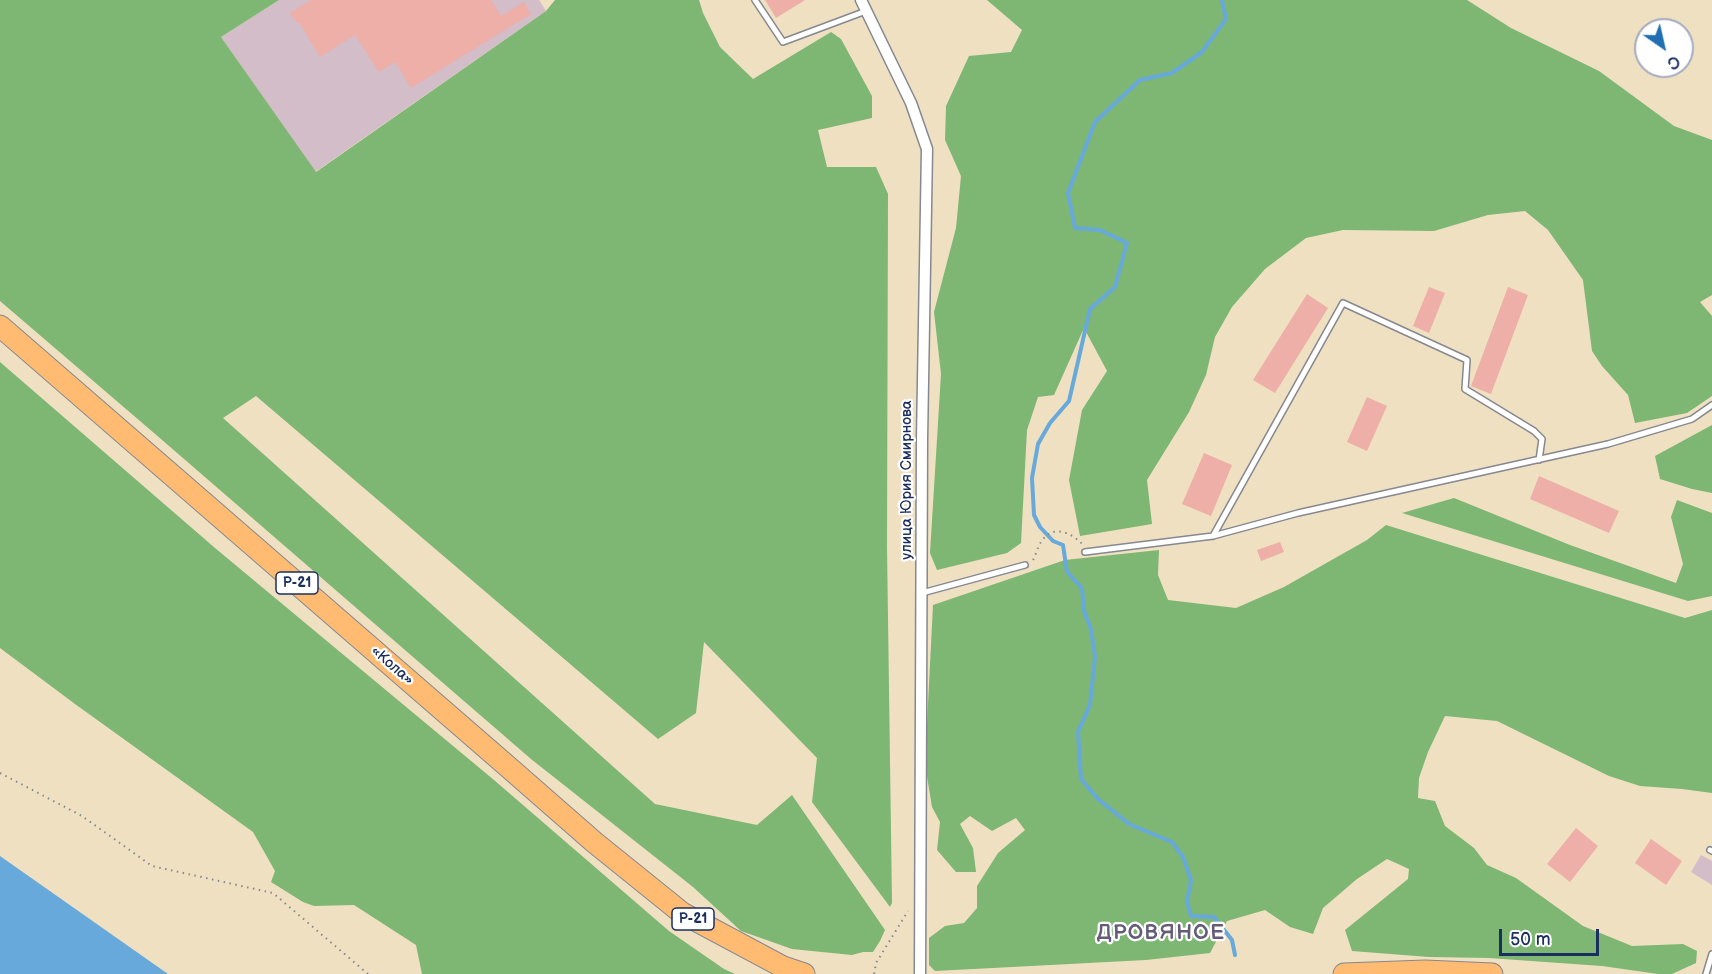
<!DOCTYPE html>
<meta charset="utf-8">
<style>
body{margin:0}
#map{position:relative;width:1712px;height:974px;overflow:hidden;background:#efe0c1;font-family:"Balsamiq Sans",sans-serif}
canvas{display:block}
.north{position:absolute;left:1634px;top:18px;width:60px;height:60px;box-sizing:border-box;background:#fff;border:2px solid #a4acbf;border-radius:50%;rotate:146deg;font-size:16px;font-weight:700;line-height:24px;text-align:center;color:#1b2f5e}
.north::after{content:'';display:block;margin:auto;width:21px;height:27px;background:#1f6fb2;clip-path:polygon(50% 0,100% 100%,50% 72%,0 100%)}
.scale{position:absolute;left:1499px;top:929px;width:100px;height:27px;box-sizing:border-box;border:3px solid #1b2f5e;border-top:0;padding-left:8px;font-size:18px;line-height:21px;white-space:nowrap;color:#1b2f5e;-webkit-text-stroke:4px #fff;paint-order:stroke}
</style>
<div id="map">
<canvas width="1712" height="974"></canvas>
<div class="north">С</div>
<div class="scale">50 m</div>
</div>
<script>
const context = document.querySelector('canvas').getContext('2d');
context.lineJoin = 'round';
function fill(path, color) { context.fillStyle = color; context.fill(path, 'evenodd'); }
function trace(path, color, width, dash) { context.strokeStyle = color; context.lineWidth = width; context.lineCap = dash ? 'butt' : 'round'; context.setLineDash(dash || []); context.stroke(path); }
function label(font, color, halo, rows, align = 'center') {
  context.font = font + ' "Balsamiq Sans",sans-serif'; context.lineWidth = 4.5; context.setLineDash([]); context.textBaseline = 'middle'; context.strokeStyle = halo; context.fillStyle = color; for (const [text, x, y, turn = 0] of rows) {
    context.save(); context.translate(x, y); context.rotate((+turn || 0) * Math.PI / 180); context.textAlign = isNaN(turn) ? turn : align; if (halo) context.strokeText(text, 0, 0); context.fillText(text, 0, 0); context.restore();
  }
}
fill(new Path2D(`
 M279,0H539L546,11L315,172L221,37Z
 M1701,855L1712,861V885L1691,872Z`), '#d2bdc8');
fill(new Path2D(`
 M0,0H279L221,37L316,172L546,11L555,0H699L703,13L720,47L753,79L831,32L841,39L872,96V118L818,130L827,167H876L888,194L887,547L892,903L890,907L812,802L817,758L704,642L696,713L658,739L256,396L223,418L655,804L757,825L792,795L885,930L880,941L873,952H863L852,955L792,949L741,931L693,887L531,759L154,433L0,301Z
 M987,0H1467L1511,28L1599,71L1674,126L1712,140V295L1700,302L1712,316V396L1687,413L1635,423L1628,395L1602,366L1592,351L1583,280L1548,230L1525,211L1488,215L1434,231L1343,230L1306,238L1265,269L1232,307L1215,337L1206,375L1189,412L1147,480L1152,524L1080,536L1069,480L1082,410L1107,371L1084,328L1054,395L1038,397L1027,430L1021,543L1007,553L937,570L930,553L941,374L934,312L956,228L961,176L945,140L946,106L969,56L1011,52L1022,30Z
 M0,362L215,548L494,780L669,931L724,969L735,974H422L416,945L354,905L314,906L303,902L271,882L275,871L253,832L75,704L0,648Z
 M1712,425V493L1692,489L1660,479L1655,456Z
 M1454,498L1570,545L1676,583L1683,564L1671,517L1677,500L1712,513V596L1688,601L1402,513Z
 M1386,525L1685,618L1712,610V793L1682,789L1640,786L1609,776L1497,721L1445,716L1428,752L1419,778L1418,798L1435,801L1445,826L1474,848L1487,865L1516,878L1583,926L1632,946L1683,944L1697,951L1696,963L1672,974H1658L1602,966L1489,958L1429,957L1352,951L1345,930L1408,879L1409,869L1387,859L1357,879L1323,908L1313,934L1290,927L1265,910L1227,921L1210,953L1146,960L935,971L929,965V938L945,926L964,923L977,908V886L998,853L1025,830L1016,818L992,831L970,816L960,824L973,848L976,872H956L937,850L940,822L932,807L925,764L933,605L1065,560L1159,550L1158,575L1168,600L1236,608L1284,587L1367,540Z`), '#7eb673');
fill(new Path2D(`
 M0,856L168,974H0Z`), '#67a9db');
trace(new Path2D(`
 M1222,0L1226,19L1202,52L1172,73L1140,80L1095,122L1068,193L1075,228L1100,230L1127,243L1115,287L1090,309L1069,401L1050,423L1038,444L1032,478L1034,515L1040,527L1053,541L1063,545L1067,572L1082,588L1084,611L1091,629L1095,657L1090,705L1078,732L1081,779L1098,799L1129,824L1172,842L1183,857L1191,880L1187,902L1191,916L1214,917L1232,940L1235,955`), '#67a9db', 4);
fill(new Path2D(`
 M311,0H491L501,16L524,2L531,14L411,88L395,62L379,72L355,35L320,57L299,22L297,23L290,13Z
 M765,0H805L776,18Z
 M1429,287L1445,293L1429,333L1413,326Z
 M1508,287L1528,295L1491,394L1471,386Z
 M1307,294L1328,308L1275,393L1253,380Z
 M1367,397L1387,406L1367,451L1347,442Z
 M1204,453L1232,465L1211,516L1182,504Z
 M1539,476L1619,511L1609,533L1530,499Z
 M1280,542L1284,552L1261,561L1257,550Z
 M1576,828L1598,846L1570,882L1547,864Z
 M1651,839L1682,861L1666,885L1635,863Z`), '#edafa7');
const lane = new Path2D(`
 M755,0L783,42L866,11
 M1213,536L1343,303L1467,360L1465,389L1534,431L1542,439L1539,460
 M1085,552L1213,536L1298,513L1608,444L1692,419L1712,405
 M922,593L1025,565
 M1710,850L1712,851
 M1706,974L1712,954`);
const street = new Path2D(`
 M861,0L911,103L927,149L922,439L920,974`);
const highway = new Path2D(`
 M0,326L506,765L594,842L682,913L783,967L804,974
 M1344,974L1425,971L1492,974`);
trace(lane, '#858890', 8);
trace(street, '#858890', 13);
trace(highway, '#858890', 23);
trace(new Path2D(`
 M1033,560C1037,553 1038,544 1044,538C1055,525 1073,534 1082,544
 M0,773L82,816L152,866L273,893L368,974
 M874,974L876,963L908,911`), '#858890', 2, [1.5, 4.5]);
trace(lane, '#fff', 5);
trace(street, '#fff', 10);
trace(highway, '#febb71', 21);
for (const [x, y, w] of [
 [297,583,42],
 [693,919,42]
]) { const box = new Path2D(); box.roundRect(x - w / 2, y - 11, w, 22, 4.5); context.fillStyle = '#fff'; context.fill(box); trace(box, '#1b2f5e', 1.5); }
label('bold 14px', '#1b2f5e', null, [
 ["Р-21",297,583],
 ["Р-21",693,919]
]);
label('15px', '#1b2f5e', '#fff', [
 ["улица Юрия Смирнова",907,480,-90],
 ["«Кола»",392,666,41]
]);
context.letterSpacing = '1.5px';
label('bold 21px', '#645c78', '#fff', [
 ["ДРОВЯНОЕ",1161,934]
]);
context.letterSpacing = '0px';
</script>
